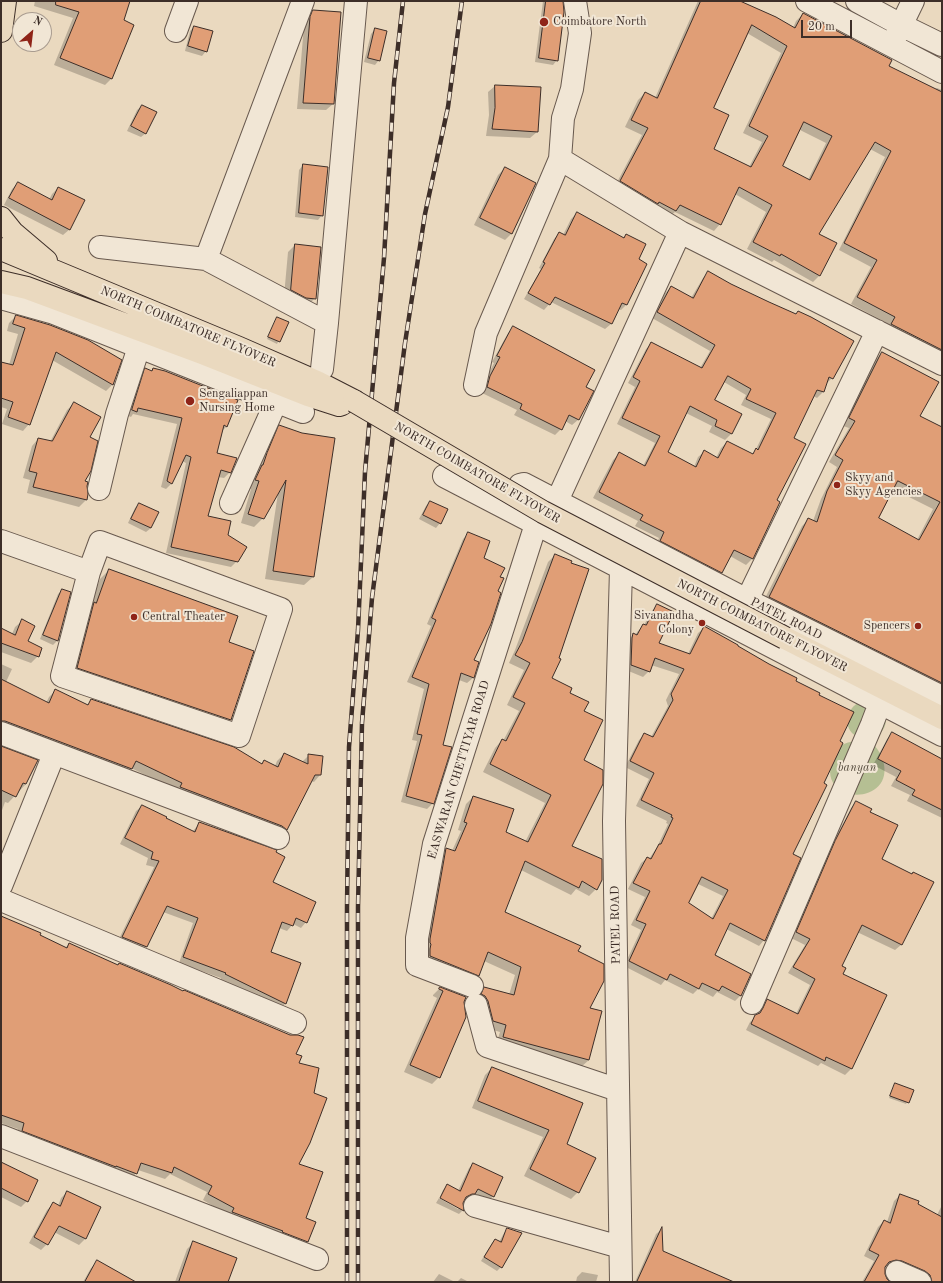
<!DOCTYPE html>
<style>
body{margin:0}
#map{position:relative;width:943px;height:1283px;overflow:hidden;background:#ead9bf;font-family:"Old Standard TT",serif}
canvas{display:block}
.frame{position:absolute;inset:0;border:2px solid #3d2e28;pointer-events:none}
.north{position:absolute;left:12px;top:12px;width:40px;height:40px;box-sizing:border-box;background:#f1e6d5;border:1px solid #a99c90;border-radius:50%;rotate:28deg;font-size:11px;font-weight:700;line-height:16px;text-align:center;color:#3d2e28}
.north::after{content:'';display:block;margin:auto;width:14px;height:18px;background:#8f2418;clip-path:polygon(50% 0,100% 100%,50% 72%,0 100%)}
.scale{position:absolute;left:801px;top:20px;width:51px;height:18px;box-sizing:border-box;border:2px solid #3d2e28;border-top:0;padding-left:5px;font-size:12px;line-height:14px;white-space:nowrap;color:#3d2e28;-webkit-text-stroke:3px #f1e6d5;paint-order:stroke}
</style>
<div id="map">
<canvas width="943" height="1283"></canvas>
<div class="frame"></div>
<div class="north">N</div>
<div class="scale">20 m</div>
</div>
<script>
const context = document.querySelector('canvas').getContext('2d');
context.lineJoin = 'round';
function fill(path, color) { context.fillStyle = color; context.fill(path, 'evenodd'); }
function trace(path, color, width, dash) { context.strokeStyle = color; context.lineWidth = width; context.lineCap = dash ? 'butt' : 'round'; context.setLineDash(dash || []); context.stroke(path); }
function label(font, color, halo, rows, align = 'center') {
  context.font = font + ' "Old Standard TT",serif'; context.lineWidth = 4; context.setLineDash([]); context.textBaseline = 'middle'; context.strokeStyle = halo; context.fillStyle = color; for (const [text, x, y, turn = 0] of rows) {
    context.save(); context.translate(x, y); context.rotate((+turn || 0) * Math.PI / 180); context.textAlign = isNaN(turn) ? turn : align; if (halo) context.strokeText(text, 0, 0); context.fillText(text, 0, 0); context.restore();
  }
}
fill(new Path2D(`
 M861,701L886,716C887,728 881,735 870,739C875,746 881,753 883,760C897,808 811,806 834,755C839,743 850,741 862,741C859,738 855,736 852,733C842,721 849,707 861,701Z`), '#b5bf93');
fill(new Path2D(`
 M35,1H129L123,21L133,25L111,79L105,85L54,65L73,18L34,6Z
 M543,1H562L557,60L553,65L535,62Z
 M698,1H730L793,28L796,21L803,14L888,66L934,90L937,88L942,90V353L885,331L889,324L851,304L871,267L839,250L885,157L870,149L817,235L820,275L813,282L774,260L772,262L747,249L766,212L735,194L720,224L714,231L675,212L669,217L614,188L642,135L625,127L638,100L645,93L655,98ZM747,33L781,53L743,133L762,142L749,167L713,149V109ZM800,130L826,143L808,180L782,166Z
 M313,11L333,104L326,110L297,109L304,25L307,18Z
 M194,27L206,51L202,56L185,51L190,31Z
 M375,29L379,60L375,65L364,62L371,34Z
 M495,86L537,132L530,138L486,136L489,115L488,92Z
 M142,106L146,133L141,137L127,131L137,110Z
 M303,165L322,215L318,220L295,217L299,170Z
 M505,168L512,233L505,240L474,225L498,175Z
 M18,183L49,200L52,194L58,188L70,229L63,235L4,205L12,189Z
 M577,213L623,238L626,235V305L621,310L618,309L611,324L605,329L551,302L544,310L524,299L541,269L539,268L554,239L559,233L563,235L571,219Z
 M295,245L315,298L308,305L284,296L288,252Z
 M709,272L832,378L826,384L823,392L817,398L813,396L792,439L775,501L779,503L752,559L746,565L730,556L722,572L716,578L655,547L659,538L635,526L638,521L593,498L613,460L619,454L643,466L655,443L617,424L635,387L628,383L646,349L652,343L700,368L710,351L652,318L665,293L671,287L691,298L703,278ZM724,382L746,395L741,405L771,419L755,451L752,454L727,442L721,448L716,458L704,452L698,457L694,467L667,453L686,413L712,426L709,432L725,440L731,434L741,414L714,401Z
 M16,316L121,360L112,385L106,391L52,360L29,424L23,431L2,424L7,409L1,407V363L9,365L18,334L7,331L9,323Z
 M277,318L287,323L277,344L267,339Z
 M514,327L585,387L592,391L578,420L572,425L565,421L561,429L555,435L514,415L517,410L482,393L484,383L494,363L492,362L508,333Z
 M882,353L918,417L942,428V690L762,604L802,526L809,519L813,521L821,499L837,467L829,462L849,428L843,426L875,360ZM893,489L933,509L917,540L878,519Z
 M153,369L227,426L222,431L216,454L230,472L224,478L218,477L207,517L227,536L237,561L231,567L166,553L186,463L182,461L172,483L166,489L161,487L177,424L133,414L131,417L126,415L140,375L145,370L151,371Z
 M74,403L88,437L83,481L87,494L86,500L79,507L27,493L30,480L23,478L32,446L38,439L50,442L67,410Z
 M280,427L313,577L304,585L265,579L278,493L263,518L254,527L241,523L251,489L248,488L271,435Z
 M430,502L440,523L436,528L419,519L426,506Z
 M139,504L151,528L146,532L128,523L135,508Z
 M469,533L482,558L499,577L496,592L472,660L478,662L473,678L467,683L459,680L442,746L433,803L427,809L401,802L417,741L412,740L424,689L407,682L431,626L427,624L463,539Z
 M555,555L550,678L568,694L583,711L582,761L571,846L596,889L589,896L576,889L571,895L521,870L504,912L577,952L588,1009L589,1060L581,1067L496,1045L500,1032L486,1028L477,995L484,988L509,995L515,975L484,961L478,976L471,983L423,964L439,857L446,849L452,851L461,831L458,830L466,804L473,797L505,832L525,842L545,803L483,772L495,748L502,740L503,741L519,711L507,705L524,670L509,663L515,650L548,562Z
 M109,570L227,643L230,720L221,729L69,677L89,608L100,579Z
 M63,590L70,593L57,641L53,645L40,639L58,594Z
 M657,605L658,643L688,654L698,633L704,628L794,681L839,742L792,854L764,940L759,946L726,929L713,955L750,974L740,996L735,1001L717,992L713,997L698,989L693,994L665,980L661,985L624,966L641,930L631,925L645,897L628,889L641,863L647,858L649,859L657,847L668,824L666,823L667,821L636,806L649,779L625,767L639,740L645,734L651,737L668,706L666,700L679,674L651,665L649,671L643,677L626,670L628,640L634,634L635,635L638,631L644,625L652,611ZM698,884L723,896L711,919L688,903Z
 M22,621L26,642L38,656L31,663L1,652V629L12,634L15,627Z
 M1,664L12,669L6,682L46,703L49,697L56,690L86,706L92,700L261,764L264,761L275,766L277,761L284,754L302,762L309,755L320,775L314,782L311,781L286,829L280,836L176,790L131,768L124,775L1,729Z
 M892,734L942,760V818L907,801L910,795L891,786L896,777L873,765L887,739Z
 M1,747L26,784L8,803L5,802L1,813Z
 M856,802L869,812L880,860L912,875L932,882L901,945L895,950L857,932L840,966L842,975L886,996L851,1069L845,1075L821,1063L818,1066L746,1030L750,1022L758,1015L762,1006L768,1000L796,1014L810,985L788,973L805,945L791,938L830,848L851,808Z
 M142,806L164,819L192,832L200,823L272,882L306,922L301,928L293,924L287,931L279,928L270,953L299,963L285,1004L279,1009L220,980L221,978L179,963L193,923L163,912L146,947L140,952L117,943L154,867L146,865L148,858L120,844L136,811Z
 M1,917L65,948L69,944L295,1055L298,1064L297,1165L305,1219L307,1241L301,1248L228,1215L203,1200L207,1192L170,1174L165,1179L138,1170L136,1173L130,1180L16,1137L18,1129L1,1123Z
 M440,988L463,1002L439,1077L432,1084L404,1072L437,998L433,996V995Z
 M492,1068L566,1144L578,1192L571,1199L524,1176L543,1137L472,1108L485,1075Z
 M895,1084L912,1091L906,1104L889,1098Z
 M1,1163L27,1201L21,1207L1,1197Z
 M473,1164L502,1177L493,1196L489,1201L474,1194L470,1198L464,1200L462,1203L463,1210L459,1214L436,1203L439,1198L458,1209L460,1207L440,1197L443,1190L447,1186L458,1191L469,1168Z
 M67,1192L86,1238L79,1245L54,1232L47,1244L41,1250L29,1243L47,1210L53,1204L58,1206L61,1198Z
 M900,1195L937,1215L942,1205V1282H931L908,1270L890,1265L885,1267L884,1273L886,1280L889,1282H862L874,1261L864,1256L878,1227L884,1221L887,1222L894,1201Z
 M508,1229L501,1267L497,1271L481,1261L492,1243L495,1240L499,1242L504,1233Z
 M661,1230L662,1252L727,1282H635L656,1234Z
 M194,1242L227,1282H175L187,1249Z
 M98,1261L134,1282H83L91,1268Z
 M582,1272L598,1275L596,1282H576L577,1277Z
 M439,1274L455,1282H433Z
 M461,1278L469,1282H457Z`), '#0003');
const building = new Path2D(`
 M56,1H130L124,20L134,25L112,79L60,58L79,12L56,5Z
 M546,1H563L564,12L558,61L539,58Z
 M701,1H740L776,17L795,28L803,13L892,60L889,66L942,92V350L891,324L895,317L857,297L877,260L844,243L891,151L875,142L819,234L837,243L820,276L781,254L780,256L753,242L772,205L739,187L721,225L680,205L676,211L659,202L658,204L620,181L648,128L631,120L645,92L657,98ZM752,25L787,46L749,126L768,136L751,167L714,149L729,115L714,108ZM804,122L832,136L810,180L783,166Z
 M313,10L341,12L334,104L303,103L310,17Z
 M194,26L213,31L207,52L188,46Z
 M375,28L387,31L380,61L368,58Z
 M495,85L541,87L538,132L492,129L495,108Z
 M142,105L157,112L146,134L131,126Z
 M303,164L328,167L323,216L299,213Z
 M505,167L536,183L512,234L480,218Z
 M18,182L52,200L58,187L85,200L70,230L9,198Z
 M577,212L624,238L626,234L646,244L639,259L647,264L627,305L622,303L612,324L555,297L550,305L528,293L545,263L543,262L559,232L565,235Z
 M295,244L321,247L316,299L306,298L291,290Z
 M708,271L731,284L769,302L796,314L798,311L811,317L854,341L833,379L829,377L824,392L817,390L794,438L806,444L777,500L780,502L753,559L734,550L722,573L660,541L664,532L640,520L643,515L599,492L619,452L645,466L660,436L622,418L640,381L633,377L651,342L702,368L715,345L657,312L671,286L693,298ZM728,376L751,389L746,399L776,413L758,450L756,448L753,454L727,441L718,458L704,450L696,467L668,452L690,406L717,420L715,426L732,434L742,414L715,400Z
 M16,315L50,325L88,340L122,360L113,385L56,352L30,425L8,417L13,402L1,398V362L13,365L25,328L13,324Z
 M277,317L289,322L280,342L268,337Z
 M513,326L595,370L586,387L594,391L579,420L569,415L562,430L520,409L522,404L487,387L490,376L500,357L497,356Z
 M882,352L939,382L920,416L942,427V683L769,597L808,518L817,522L827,491L843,460L835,455L855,421L849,418ZM898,481L940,502L919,540L879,518Z
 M145,368L152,371L153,368L165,371L238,400L227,427L224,425L217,453L237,458L231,473L221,470L208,516L231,521L228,535L247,547L238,562L171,547L191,457L186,455L172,484L167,481L182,418L138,408L137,412L132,410Z
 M74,402L101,417L90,437L98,441L91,471L85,481L88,482L87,486L88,494L87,500L33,487L37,473L29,471L38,438L52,441Z
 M279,425L302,433L335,438L314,577L273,571L286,480L264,519L248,514L259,481L255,480L262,465H263L267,453Z
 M430,501L448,509L441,524L423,515Z
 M139,503L159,512L151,528L131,519Z
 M468,532L490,541L484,558L505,568L500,577L504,578L498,591L501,593L491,624L474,660L479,662L474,678L461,673L443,745L452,747L434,804L406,796L422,735L417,734L429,684L412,677L436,620L432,618Z
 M555,554L572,561L571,563L589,569L559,658L561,659L552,678L572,688L570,693L589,702L584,711L603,720L584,760L603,770V784L572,846L602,859V880L597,890L582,881L579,888L525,861L505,912L581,946L578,951L604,964V981L590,1008L602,1011L589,1060L503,1037L506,1025L493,1021L488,1001L485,996L481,994L484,987L514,995L521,967L488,952L479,976L430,956V949L431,944L430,943V939L446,848L455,851L467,823L464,822L473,796L514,809L506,832L528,842L551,795L490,764L502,739L506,741L525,703L513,697L530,663L515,655L522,642Z
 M109,569L238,616L229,642L254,651L231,720L77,668L94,602L96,603Z
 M62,589L71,592L58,641L43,635Z
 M657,604L674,612L659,643L690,654L704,626L738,645V646L769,664L797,678L796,681L820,693L819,695L854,712L840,741L843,743L824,783L827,785L793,854L801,858L765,941L730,923L715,955L751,974L741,996L722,986L719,991L702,983L699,989L670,974L667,980L629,961L646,924L636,920L650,891L633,883L647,857L651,859L659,844H661L673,818L671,817L672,815L641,800L654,773L630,761L644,733L653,737L673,700L671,694L684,669L655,658L650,672L631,665L632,638L633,633L637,635L643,624L646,625ZM702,877L728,890L713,919L689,903Z
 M22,619L35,626L28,641L42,648L39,657L1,643V628L15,635Z
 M1,679L49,703L55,689L88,705L91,699L234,747L262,764L264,760L278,767L284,753L308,764V754L323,756L321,775H315L287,830L282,826L180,787L182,783L136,761L132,769L5,721H1Z
 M892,732L942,759V810L912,795L915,790L896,780L901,771L878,759Z
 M1,746L38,760L26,784L23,783L16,797L1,790Z
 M856,801L872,809L870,812L898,825L882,859L912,874L913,872L934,882L902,945L862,925L842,966L846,968L843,974L887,995L852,1069L826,1057L825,1061L751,1024L755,1015L760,1013L763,1008L767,999L798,1014L815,979L793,967L810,939L796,932L835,841Z
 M142,805L167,817L166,818L195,832L199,822L277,850L276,852L285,857L273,882L316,902L307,923L296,918L293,926L282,922L271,952L301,963L286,1004L225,974L226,973L183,957L198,918L167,906L147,947L122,937L159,861L151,859L153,852L125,838Z
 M1,916L41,933L40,935L67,948L69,943L118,965L119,963L171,985L183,991L184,990L290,1035H298L304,1037L296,1054L302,1056L299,1063L319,1068L314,1093L327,1098L310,1143L299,1164L323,1172L306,1218L316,1222L308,1242L282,1232L283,1231L232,1212L234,1208L208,1194L212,1186L174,1167L172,1173L141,1163L137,1174L116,1166V1167L22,1131L24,1123L1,1115Z
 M440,987L466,997L464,1002L466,1017L440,1078L410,1065L443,991L439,989Z
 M492,1067L583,1103L567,1144L596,1158L579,1193L530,1169L549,1130L478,1101Z
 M895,1083L914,1090L909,1103L890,1096Z
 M1,1162L38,1180L28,1202L1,1188Z
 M473,1163L503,1177L494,1197L478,1189L475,1194H472L466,1197L463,1203L464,1211L440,1198L447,1184L460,1191Z
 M67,1191L101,1207L86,1239L59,1226L48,1245L34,1237L53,1202L60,1206Z
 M900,1194L919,1201L918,1204L942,1217V1282H932L930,1275L925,1271L902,1261L896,1260L889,1262L885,1267V1274L887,1279L890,1282H864L879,1255L869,1250L884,1220L890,1223Z
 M662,1227L663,1251L734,1282H637Z
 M507,1228L522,1233L502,1268L484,1257L495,1239L501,1242Z
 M193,1241L237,1258L228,1282H179Z
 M97,1260L136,1282H85Z`);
fill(building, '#e09e76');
trace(building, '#3d2e28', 1);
const minor = new Path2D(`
 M807,1L942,72
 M857,1L901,25L942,45
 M176,31L187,1
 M897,34L913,1
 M560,159L563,118L572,89L580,33L575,1
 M100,247L206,259L303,1
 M206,259L327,323
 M1,298L54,313L303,412
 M322,369L327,323L356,1
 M475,385L486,333L560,159L680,232
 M444,476L942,735
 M99,489L117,414L139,347
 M557,501L680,232L942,364
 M231,503L276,402
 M508,509L520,485L524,484L747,600L942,697
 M1,541L89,572
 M100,542L281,609L239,736L62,676L89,572Z
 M621,569L614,821L621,1282
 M747,600L877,331
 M1,733L278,838
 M1,886L54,754
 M1,900L295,1023
 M472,986L417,965V938L434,844L536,524
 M752,1003L872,724L880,703
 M476,1005L487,1046L618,1090
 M1,1136L317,1259
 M475,1206L620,1247
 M897,1272L920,1282`);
const major = new Path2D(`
 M1,31L5,1
 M1,218L13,233L46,261
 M1,249L239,348L317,382L354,401
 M1,282L27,288L202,353L308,395L339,405L342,404
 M785,638L942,718`);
trace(minor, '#68594e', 24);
trace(major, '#3d2e28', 24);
trace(minor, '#f1e6d5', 22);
trace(major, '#ead9bf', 22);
const rail = new Path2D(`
 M347,1282V908L349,747L358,630L365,472L384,258L394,83L403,1
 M358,1282V907L362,723L372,598L405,343L425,214L448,107L462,1`);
trace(rail, '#3d2e28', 4.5);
trace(rail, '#f1e6d5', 3, [9]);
const majorBridge = new Path2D(`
 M354,401L543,512L785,638`);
trace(majorBridge, '#3d2e28', 24, []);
trace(majorBridge, '#ead9bf', 22);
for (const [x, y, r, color] of [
 [544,22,5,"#8f2418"],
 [190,401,5,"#8f2418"],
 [837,485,4,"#8f2418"],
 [134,617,4,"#8f2418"],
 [702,623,4,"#8f2418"],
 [918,626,4,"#8f2418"]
]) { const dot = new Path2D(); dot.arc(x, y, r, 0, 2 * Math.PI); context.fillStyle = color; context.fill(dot); trace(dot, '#f1e6d5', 1.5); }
label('12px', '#3d2e28', '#f1e6d5', [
 ["Coimbatore North",553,22],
 ["Sengaliappan",199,394],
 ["Nursing Home",199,408],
 ["Skyy and",845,478],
 ["Skyy Agencies",845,492],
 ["Sivanandha",694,616,"right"],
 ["Colony",694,630,"right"],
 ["Central Theater",142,617],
 ["Spencers",910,626,"right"]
], 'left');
label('12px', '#3d2e28', '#f1e6d5', [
 ["NORTH COIMBATORE FLYOVER",188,327,23],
 ["NORTH COIMBATORE FLYOVER",477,473,30],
 ["PATEL ROAD",786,619,27],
 ["NORTH COIMBATORE FLYOVER",762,626,27],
 ["EASWARAN CHETTIYAR ROAD",459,770,-73],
 ["PATEL ROAD",616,925,-91]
]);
label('italic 12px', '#554b3d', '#f1e6d5', [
 ["banyan",857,768]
]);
</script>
